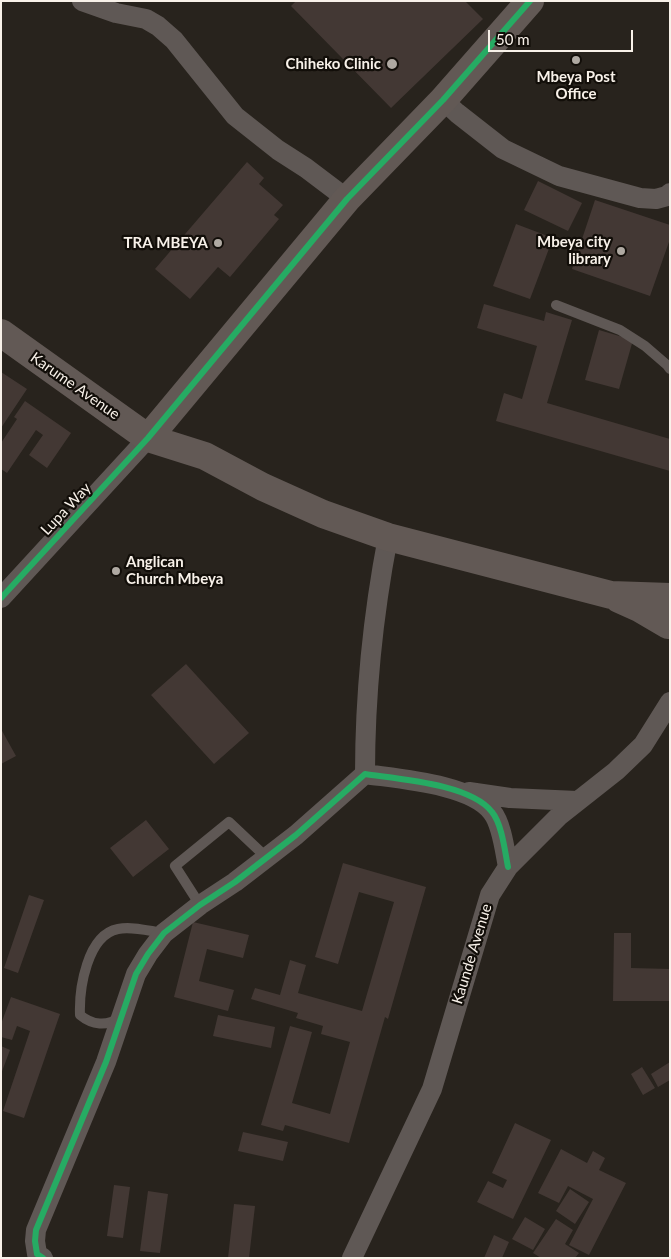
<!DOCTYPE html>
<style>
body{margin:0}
#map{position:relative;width:671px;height:1259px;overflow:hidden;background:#28231d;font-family:Lato,sans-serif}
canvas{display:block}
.frame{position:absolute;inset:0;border:2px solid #f8f1e9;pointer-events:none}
.scale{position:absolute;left:488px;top:30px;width:145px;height:22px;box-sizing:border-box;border:2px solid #f8f1e9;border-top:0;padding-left:6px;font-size:15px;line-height:18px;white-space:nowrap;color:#f8f1e9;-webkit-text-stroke:4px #120e09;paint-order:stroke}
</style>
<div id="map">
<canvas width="671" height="1259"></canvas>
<div class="frame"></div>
<div class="scale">50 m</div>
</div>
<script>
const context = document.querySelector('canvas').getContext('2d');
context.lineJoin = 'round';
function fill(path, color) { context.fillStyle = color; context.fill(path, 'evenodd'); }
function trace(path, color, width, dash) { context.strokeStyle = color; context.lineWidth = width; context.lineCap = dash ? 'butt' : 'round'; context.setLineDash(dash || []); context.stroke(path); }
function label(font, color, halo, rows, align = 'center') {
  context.font = font + ' Lato,sans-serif'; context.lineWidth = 4.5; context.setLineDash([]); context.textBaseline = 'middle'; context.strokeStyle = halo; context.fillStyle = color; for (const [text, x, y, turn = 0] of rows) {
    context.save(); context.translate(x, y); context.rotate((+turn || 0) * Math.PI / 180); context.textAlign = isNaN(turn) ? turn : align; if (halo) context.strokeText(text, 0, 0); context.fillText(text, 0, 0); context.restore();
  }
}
fill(new Path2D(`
 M296,1H465L483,19L391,108L291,6Z
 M247,162L264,178L259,184L283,205L274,215L279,219L230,277L218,267L190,299L155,269Z
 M538,181L582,203L568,231L524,210Z
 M595,200L670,225V239L650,296L572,269Z
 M516,224L553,238L530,299L493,286Z
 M484,304L544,321L546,312L572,320L547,403L670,439V471L496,421L504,393L522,399L537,346L477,328Z
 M599,330L633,340L619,389L585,380Z
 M1,372L27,389L1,428Z
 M25,401L71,433L47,468L29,455L43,435L36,430L7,473L1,469V443L17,419L14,417Z
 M186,664L249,733L214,764L151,695Z
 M1,729L16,756L1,764Z
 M146,820L169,849L133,877L110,848Z
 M343,863L426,887L388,1019L385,1017L349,1143L285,1125L283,1131L261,1125L290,1026L312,1032L292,1103L330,1114L350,1042L321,1034L323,1026L296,1018L298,1013L251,999L255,988L280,995L290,960L306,965L298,993L362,1011L394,902L359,892L338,964L315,957Z
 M29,895L44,900L18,973L4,968Z
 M193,922L249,935L243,958L207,949L199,981L234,990L228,1011L174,997Z
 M614,933H631V968L670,969V1001H613Z
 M11,997L60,1014L24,1118L3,1111L30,1031L17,1026L12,1040L1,1037V1024Z
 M218,1015L275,1027L271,1048L213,1036Z
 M1,1046L10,1050L1,1074Z
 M670,1062V1080L658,1087L651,1074Z
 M642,1067L655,1088L643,1095L631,1074Z
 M515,1123L551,1140L513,1219L477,1202L488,1181L503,1188L507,1180L492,1173Z
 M243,1132L288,1142L283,1161L238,1151Z
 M561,1149L587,1163L593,1151L605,1158L599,1170L626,1183L589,1255L569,1245L593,1199L568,1186L559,1203L538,1193Z
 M114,1185L130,1187L123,1238L107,1236Z
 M570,1189L589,1202L575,1224L556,1211Z
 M148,1191L168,1194L160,1253L140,1251Z
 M234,1204L255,1206L249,1258H228Z
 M525,1217L545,1229L533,1250L512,1239Z
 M556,1219L573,1230L565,1244L579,1253L575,1258H541L533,1253Z
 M494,1235L509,1242L502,1258H484Z`), '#433834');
trace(new Path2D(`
 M556,305L620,330L645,346L667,365L670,369
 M200,905L175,866L229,822L266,857
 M120,1017C107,1027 92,1025 80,1015C79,989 87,935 118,929C132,926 149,931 164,933`), '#5f5855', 10);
trace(new Path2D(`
 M82,1L116,13L146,19L158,26L174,40L235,116L278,150L306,168L347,199
 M443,100L457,113L503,149L559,176L640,198L656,199L667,196L670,193
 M1,598L148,438
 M365,774C365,694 373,615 388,537
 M469,792L510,798L577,801
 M43,1258L37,1254L35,1241L36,1230L106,1062L136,974L148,954L164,933L200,905L235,882L296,835L365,774C399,779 471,784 492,812C502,824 505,852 508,867
 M352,1258L432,1089L490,895L508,867L559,816L616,771L643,745L670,702`), '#5f5855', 20);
trace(new Path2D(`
 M1,333L148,438L205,456L263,487L323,514L388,537L611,595L670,597
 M148,438L347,199L443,100L530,1
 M619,599L639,608L668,625`), '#625955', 28);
trace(new Path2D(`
 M1,598L148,438L347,199L443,100L530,1
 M43,1258L37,1254L35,1241L36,1230L106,1062L136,974L148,954L164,933L200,905L235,882L296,835L365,774C399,779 471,784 492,812C502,824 505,852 508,867`), '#26ab63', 6);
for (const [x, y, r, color] of [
 [576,60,5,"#afa9a2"],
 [392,64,6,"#afa9a2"],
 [218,243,5,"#afa9a2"],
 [621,251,5,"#afa9a2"],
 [116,571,5,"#afa9a2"]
]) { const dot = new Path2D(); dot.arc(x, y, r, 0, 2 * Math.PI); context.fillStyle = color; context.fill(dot); trace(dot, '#120e09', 2); }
label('bold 15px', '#f8f1e9', '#120e09', [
 ["Chiheko Clinic",381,64],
 ["Mbeya Post",576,77,"center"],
 ["Office",576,94,"center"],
 ["Mbeya city",611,242],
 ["library",611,259],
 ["TRA MBEYA",208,243],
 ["Anglican",126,562,"left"],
 ["Church Mbeya",126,579,"left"]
], 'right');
label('15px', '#f8f1e9', '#120e09', [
 ["Karume Avenue",75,386,35],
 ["Lupa Way",66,509,-47],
 ["Kaunde Avenue",472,954,-73]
]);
</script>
